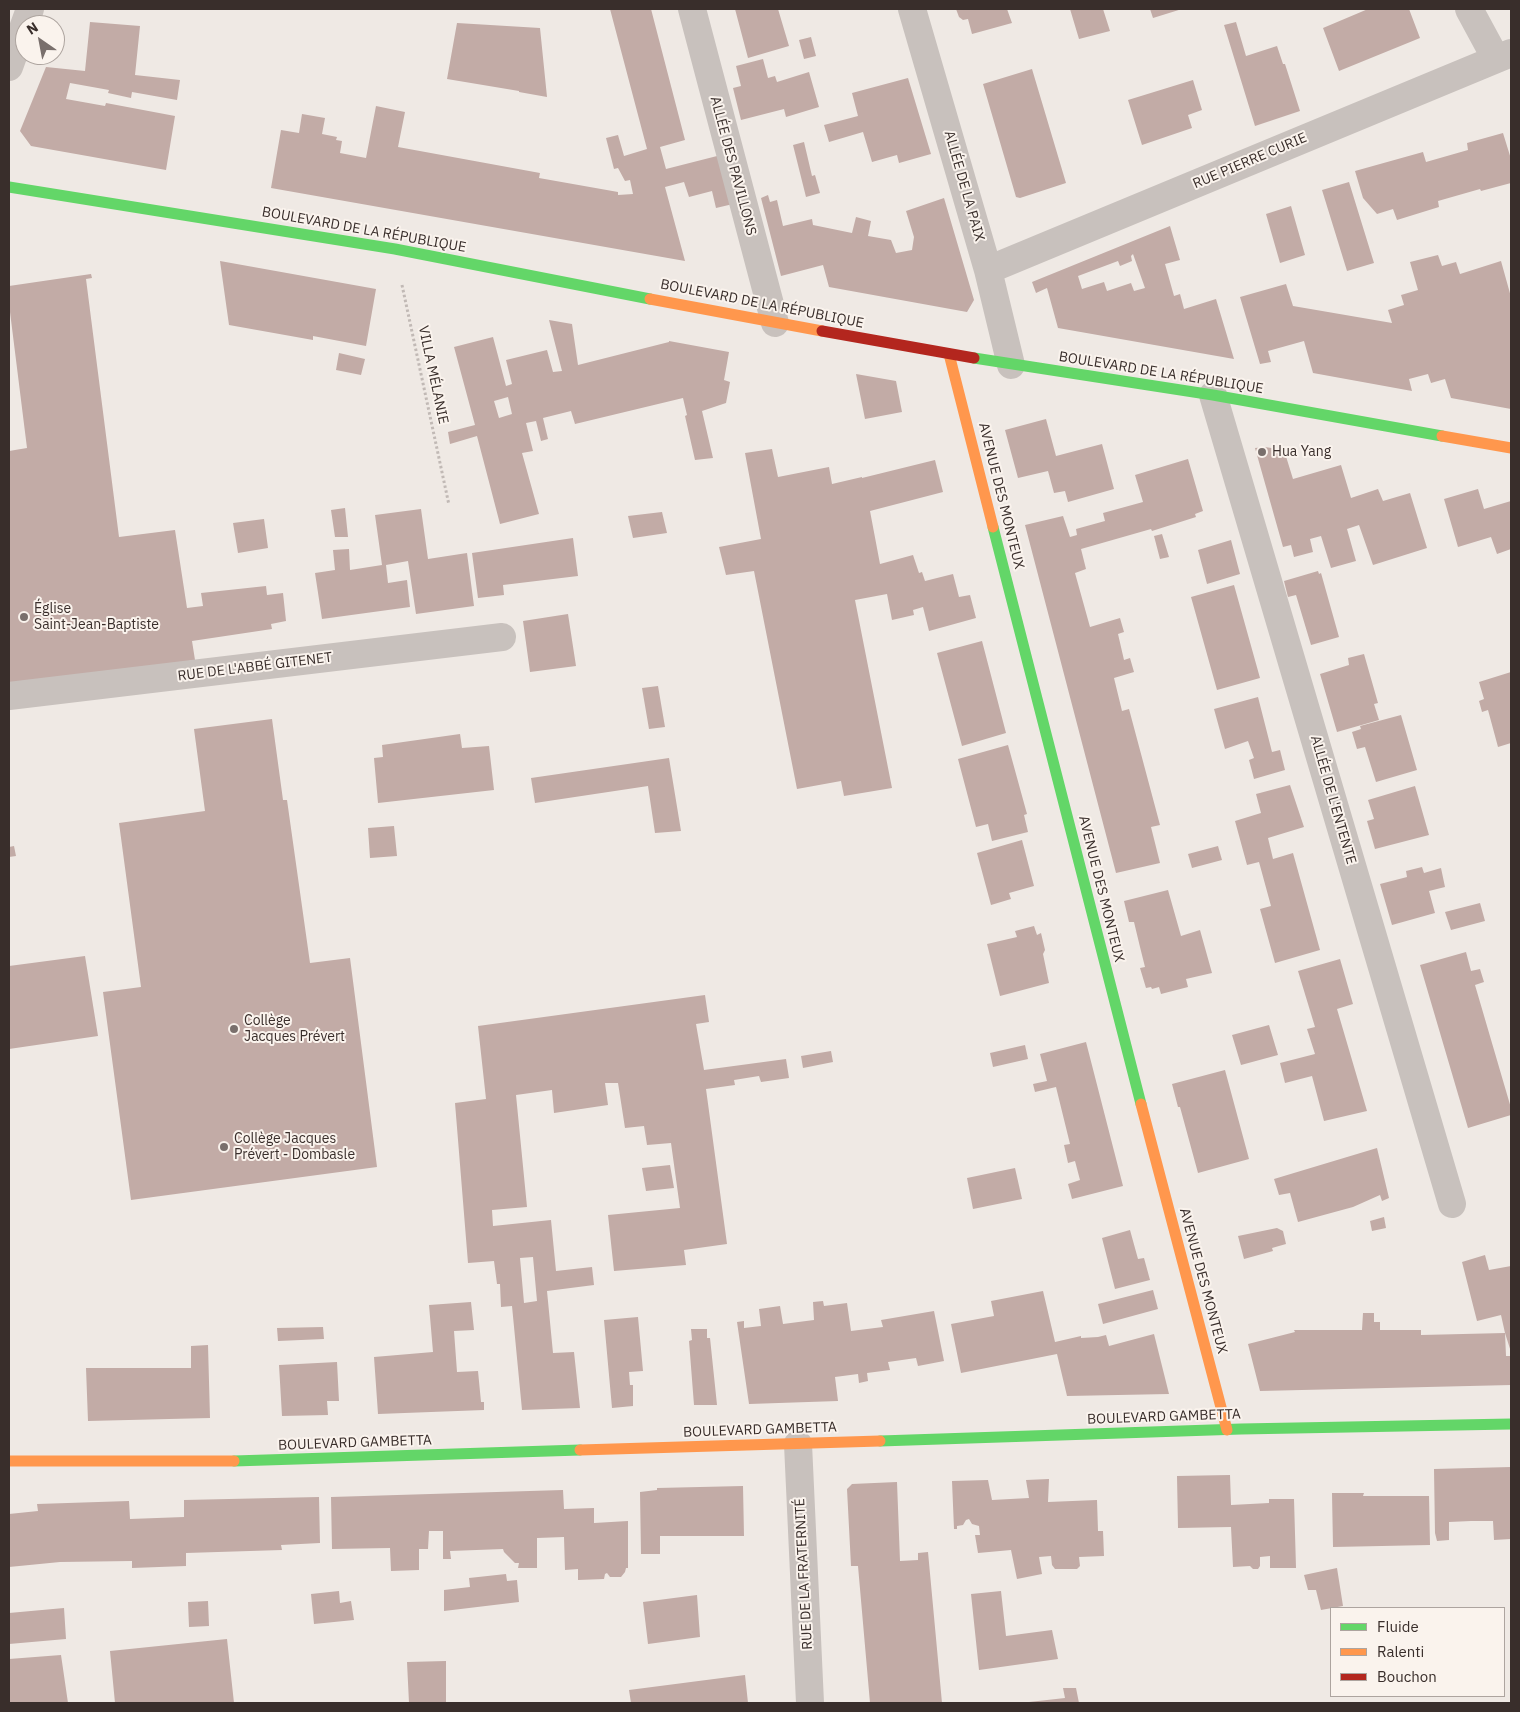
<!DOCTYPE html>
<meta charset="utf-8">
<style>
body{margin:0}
#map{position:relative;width:1520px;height:1712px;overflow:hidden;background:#efe9e4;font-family:"IBM Plex Sans",sans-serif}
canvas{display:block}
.frame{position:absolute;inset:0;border:10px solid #392e2b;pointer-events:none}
.legend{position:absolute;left:1330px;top:1607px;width:175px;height:90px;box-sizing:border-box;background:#faf3ed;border:1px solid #ada49f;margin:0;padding:6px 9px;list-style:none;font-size:15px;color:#392e2b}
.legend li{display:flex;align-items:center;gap:10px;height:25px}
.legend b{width:25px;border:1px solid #ada49f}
.north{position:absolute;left:15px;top:15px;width:50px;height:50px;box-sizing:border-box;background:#faf3ed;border:1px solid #ada49f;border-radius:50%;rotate:327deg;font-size:14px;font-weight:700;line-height:20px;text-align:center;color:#392e2b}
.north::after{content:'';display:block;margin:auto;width:18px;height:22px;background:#796f6c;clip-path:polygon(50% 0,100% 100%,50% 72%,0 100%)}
</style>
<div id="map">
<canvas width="1520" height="1712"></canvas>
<div class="frame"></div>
<ul class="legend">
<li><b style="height:6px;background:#63d668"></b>Fluide</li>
<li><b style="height:6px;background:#ff974d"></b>Ralenti</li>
<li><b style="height:6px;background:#b3261e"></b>Bouchon</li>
</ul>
<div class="north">N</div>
</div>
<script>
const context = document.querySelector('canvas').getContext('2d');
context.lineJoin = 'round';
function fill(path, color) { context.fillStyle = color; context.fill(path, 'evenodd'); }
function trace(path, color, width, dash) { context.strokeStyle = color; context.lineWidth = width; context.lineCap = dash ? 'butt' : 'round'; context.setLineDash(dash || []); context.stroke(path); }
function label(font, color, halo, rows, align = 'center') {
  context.font = font + ' "IBM Plex Sans",sans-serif'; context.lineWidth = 4; context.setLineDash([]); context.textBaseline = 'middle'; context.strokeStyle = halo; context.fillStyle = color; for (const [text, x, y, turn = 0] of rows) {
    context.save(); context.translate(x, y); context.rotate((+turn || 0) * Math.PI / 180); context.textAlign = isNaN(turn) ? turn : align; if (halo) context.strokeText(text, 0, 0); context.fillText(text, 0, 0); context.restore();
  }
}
fill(new Path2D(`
 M610,9H651L685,140L660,147L666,169L721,155L733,204L716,208L712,191L689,197L684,182L665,187L685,261L271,188L281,130L299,133L302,114L325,118L322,134L337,137L336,140L342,141L340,153L366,158L376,106L405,112L398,147L540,173L539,178L618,192V195L633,194L630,180L625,181L618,168L614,169L606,138L618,135L624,156L647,149Z
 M735,9H778L789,46L748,58Z
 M956,9H1007L1012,23L972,34L968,19L963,20L959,17Z
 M1070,9H1103L1110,31L1079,39Z
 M1150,9H1182L1153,18Z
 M1368,9H1409L1420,38L1339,71L1323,28Z
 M90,22L140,26L135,75L180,80L177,100L132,92L131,98L108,93L109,90L70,83L66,99L105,106L106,103L175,116L166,170L31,146L20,131L46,67L85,71Z
 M1236,22L1246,56L1277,46L1283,64H1285L1300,111L1255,126L1224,25Z
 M457,23L540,28L547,97L519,92V91L447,79Z
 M811,37L816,56L804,59L799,40Z
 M763,59L768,78L775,76L777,82L809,72L819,107L786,117L784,109L741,120L733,88L741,86L736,66Z
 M1032,69L1066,183L1020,198L1016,197L983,84Z
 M908,78L931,154L899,163L897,155L872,162L863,132L829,142L824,125L858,116L852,93Z
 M1193,80L1202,110L1188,115L1192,128L1142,145L1128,100Z
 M1503,133L1511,159V183L1481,191L1480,189L1438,201L1439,207L1397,220L1393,209L1377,214L1363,198L1355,171L1423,152L1426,162L1468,150L1467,143Z
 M804,142L812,176L815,175L820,193L806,197L793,145Z
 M1349,182L1374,263L1347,271L1322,190Z
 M768,195L770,202L777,200L783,226L812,219L813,225L852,233L856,217L871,221L868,236L891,240L896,253L912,250L914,237L906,211L944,198L974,300L967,312L829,287L823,265L781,276L761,198Z
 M1291,206L1305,255L1280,263L1266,214Z
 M1170,226L1180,260L1165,264L1174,296L1180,294L1184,309L1216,299L1234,359L1058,328L1047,288L1036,293L1032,282ZM1133,254L1145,288L1134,291L1131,283L1107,291L1104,282L1082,289L1078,276L1118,261L1120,266L1132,261L1131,256Z
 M1438,255L1442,266L1456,262L1460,274L1501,261L1511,297V409L1451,398L1445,379L1431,383L1428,374L1409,379L1412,391L1313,373L1304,341L1268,351L1271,362L1260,364L1240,297L1286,284L1293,306L1392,323L1388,310L1404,305L1401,295L1418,290L1410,262Z
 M220,261L376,289L366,346L313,336V340L229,325Z
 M91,274L92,278L86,279L119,537L175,530L187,608L203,606L201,593L266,586L267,595L283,593L286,621L271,624L272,629L192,641L195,660L9,687V451L27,448L9,304V286Z
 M549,320L572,324L578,365L669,342V341L729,352L724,380L730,382L726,403L702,411L713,458L695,460L685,416L687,415L683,398L575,424L571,411L543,418L548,439L541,441L536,421L526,423L533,451L522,453L539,514L500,524L477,436L450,444L448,432L475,425L454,347L493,337L506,386L512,384L506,360L547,350L553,372L562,371ZM508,397L512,414L499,418L494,401Z
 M339,353L365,359L361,375L336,370Z
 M856,374L896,381L902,412L865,419Z
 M1046,419L1056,456L1102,444L1114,489L1068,502L1065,491L1054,493L1048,471L1018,478L1005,430Z
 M1265,447L1284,450L1293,479L1341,465L1351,498L1378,489L1383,501L1410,493L1427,548L1373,565L1359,525L1347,529L1356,561L1331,568L1321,536L1310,539L1313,552L1294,557L1291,545L1283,547L1255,448Z
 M772,449L778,477L829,467L832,484L862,477V478L935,460L943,492L870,511L880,564L913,555L919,573L922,572L925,581L953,574L959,597L970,595L976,618L929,631L923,607L913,610L914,615L892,620L887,594L855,600L892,788L844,796L841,781L797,789L754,571L726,575L719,547L761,539L745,453Z
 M1188,459L1203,511L1195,514L1196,517L1152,531L1151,529L1081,549L1086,569L1075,573L1090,627L1120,618L1124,632L1118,634L1124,660L1130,658L1134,672L1114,678L1122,711L1129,709L1160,825L1151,827L1160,863L1116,873L1025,525L1063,516L1070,537L1077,535L1076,529L1105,521L1103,513L1143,502L1135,475Z
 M1478,489L1484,509L1511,501V549L1497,554L1491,537L1458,547L1444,499Z
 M345,508L348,537H335L331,510Z
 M421,509L428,559L467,553L474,606L416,614L408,561L386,565L388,583L407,580L410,607L322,619L315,573L335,570L333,550L349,549L350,570L382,565L375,515Z
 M662,512L667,533L633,538L628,516Z
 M264,519L268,548L238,553L233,523Z
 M1162,534L1169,557L1160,559L1154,536Z
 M573,538L578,576L503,585L504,595L478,598L472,553Z
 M1231,540L1240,574L1207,584L1198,550Z
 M1318,571L1319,574L1321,573L1339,637L1311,645L1296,595L1288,597L1284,581Z
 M1234,585L1260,678L1217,690L1191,597Z
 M568,614L576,666L530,672L523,621Z
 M982,641L1006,733L962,746L937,653Z
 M1364,654L1378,703L1374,704L1379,720L1337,732L1320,674L1349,665L1348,658Z
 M1511,672V743L1498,747L1488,710L1482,712L1479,701L1484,699L1479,682Z
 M658,686L665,727L649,729L642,688Z
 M1258,697L1272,752L1280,750L1285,770L1254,779L1249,760L1254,758L1248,741L1225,749L1214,709Z
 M1401,715L1417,770L1376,782L1365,747L1357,749L1352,732L1361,729L1360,726Z
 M272,719L283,800H287L310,963L350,958L377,1167L131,1200L103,992L141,987L119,823L205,811L194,729Z
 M460,734L462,748L489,746L494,790L378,803L374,758L383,757L382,745Z
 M1008,745L1027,814L1024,815L1028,832L992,841L988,824L976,827L958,759Z
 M669,758L681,831L655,833L648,786L535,803L531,778Z
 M1290,785L1304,827L1268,838L1273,859L1293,853L1320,950L1275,963L1260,909L1271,906L1259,862L1247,865L1235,821L1261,813L1256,794Z
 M1415,786L1429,835L1375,849L1367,821L1374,819L1368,800Z
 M394,826L397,856L370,858L368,828Z
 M1022,840L1034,886L1009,893L1011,899L991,905L977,853Z
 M14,846L16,856L9,857V847Z
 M1218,846L1222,860L1192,868L1188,854Z
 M1422,867L1424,873L1441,868L1445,887L1429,891L1435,913L1392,925L1380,884L1407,877L1406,871Z
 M1168,890L1181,936L1200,930L1212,973L1186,979L1188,987L1161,994L1159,987L1152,989L1151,987L1146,988L1140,968L1145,967L1140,947L1134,922H1129L1124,901Z
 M1480,903L1485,921L1451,930L1445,912Z
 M1034,926L1037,935L1041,933L1045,950L1043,954L1049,983L1000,996L987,944L1017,937L1015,931Z
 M1466,952L1471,971L1480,969L1484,982L1475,985L1511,1108V1115L1468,1128L1420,965Z
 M85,956L98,1036L9,1049V966Z
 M1340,959L1353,1004L1337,1009L1367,1111L1324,1121L1312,1076L1285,1083L1280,1063L1315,1054L1307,1029L1315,1027L1298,971Z
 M705,995L709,1022L696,1024L704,1070L786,1059L789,1078L761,1082L759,1076L734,1080L735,1085L706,1089L727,1244L684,1250L686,1265L614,1271L608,1215L680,1208L671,1143L647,1145L644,1126L625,1128L618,1083H605L608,1105L554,1113L552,1090L516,1095L527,1207L492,1210L493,1226L551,1220L556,1271L592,1267L594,1285L547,1291L553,1353L574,1352L580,1408L522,1410L512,1306L501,1307L500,1284H497L494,1261L468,1263L455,1103L486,1099L478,1026ZM533,1257L537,1301L524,1303L520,1258Z
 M1269,1025L1278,1055L1241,1065L1232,1035Z
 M1086,1042L1123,1186L1072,1199L1068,1184L1080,1180L1075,1161L1068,1163L1064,1145L1070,1144L1056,1087L1035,1092L1033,1084L1047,1081L1040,1054Z
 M1025,1045L1028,1059L993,1067L990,1053Z
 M831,1051L833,1062L803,1068L801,1056Z
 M1225,1070L1249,1159L1198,1173L1180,1107H1178L1172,1084Z
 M1377,1148L1389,1198L1382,1201L1380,1195L1353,1207L1298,1222L1290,1193L1279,1195L1274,1179Z
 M670,1165L674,1188L646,1191L642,1168Z
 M1015,1168L1022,1199L973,1209L967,1178Z
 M1384,1217L1386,1228L1372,1231L1370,1221Z
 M1277,1228L1283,1231L1286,1244L1272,1248L1273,1251L1244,1259L1238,1236Z
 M1130,1230L1138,1259L1144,1258L1150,1280L1115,1289L1102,1238Z
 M1485,1255L1489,1270L1511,1266V1352L1505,1333L1506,1356H1511V1385L1260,1391L1248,1344L1295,1332L1294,1330H1362L1363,1313H1374V1322H1380V1330H1421V1335L1505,1333L1501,1315L1477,1321L1462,1262Z
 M1153,1290L1158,1309L1103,1324L1098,1304Z
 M1043,1291L1055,1342L1081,1336V1338L1098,1337L1106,1335L1109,1346L1154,1334L1169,1394L1067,1396L1057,1354L961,1373L951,1324L994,1316L991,1301Z
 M823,1301L824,1306L847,1303L851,1331L883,1327L881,1320L934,1311L944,1361L918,1366L916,1358L888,1362L890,1370L867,1373L868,1381L859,1383L858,1374L835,1377L838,1401L749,1404L737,1322L744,1321V1328L761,1326L759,1309L780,1306L783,1324L814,1320L813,1302Z
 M471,1302L474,1330L454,1331L457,1372L478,1371L481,1402H484V1410L378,1414L374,1357L433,1352L429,1305Z
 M638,1317L643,1371L629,1372L630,1385H633V1406L612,1408L604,1320Z
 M323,1327L324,1339L278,1341L277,1328Z
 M691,1329H707V1338H710L717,1405H694L689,1341L692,1340Z
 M208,1345L210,1418L88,1421L86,1368H191V1346Z
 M337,1362L339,1401H327L328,1415L282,1416L279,1365Z
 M1511,1467V1539L1494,1540L1493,1521H1471L1449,1522V1540L1437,1541L1435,1533L1434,1469Z
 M1230,1475L1231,1505L1269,1503V1499H1294L1296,1568H1270V1556L1260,1557V1566L1258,1569H1253L1250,1566L1233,1567L1231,1527L1178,1528L1177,1476Z
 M1049,1479L1048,1502L1097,1500L1098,1531H1103L1104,1556L1079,1557L1080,1566L1077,1569H1055L1052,1565L1051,1556L1039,1557L1042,1574L1017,1579L1011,1550L978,1553L975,1535H980L979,1526L972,1524L969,1519L966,1520L963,1525L957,1526V1529H954L952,1481L988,1480L992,1500L1029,1498L1026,1480Z
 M897,1482L900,1561L918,1560V1553L928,1552L942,1703H870L858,1566H851L847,1489L852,1484Z
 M743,1486L744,1536H660V1554H641L640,1492L657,1490V1488Z
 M563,1490L564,1509L594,1508V1523L628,1521V1568H626L625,1572L621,1577H610L607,1573L605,1574L604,1579L578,1580V1569L565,1570L564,1537L537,1538V1568H518L519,1563H515L504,1552L503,1549L450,1551L451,1559H443V1531H429L428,1549H419V1570L391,1571L390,1548L332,1549L331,1497Z
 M1332,1493H1364L1363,1496H1429L1430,1545L1333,1547Z
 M319,1497L320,1543L281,1545L282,1550L186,1553V1566L132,1568V1561L60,1562L9,1567V1514L38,1511L37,1504L129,1501L130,1519L184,1517V1500Z
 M1337,1568L1343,1606L1321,1610L1316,1590H1308L1304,1575Z
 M506,1574L507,1581L517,1580L519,1602L444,1611V1590L470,1587L469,1578Z
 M339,1591L340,1603L351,1601L354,1620L314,1624L311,1594Z
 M1001,1591L1006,1636L1052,1630L1058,1659L979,1670L971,1594Z
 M697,1595L700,1637L648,1644L643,1602Z
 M208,1601L209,1626L189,1627L188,1602Z
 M64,1608L66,1639L9,1644V1613Z
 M227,1639L234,1703H115L110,1651Z
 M61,1655L68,1703H9V1659Z
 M446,1661V1703H409L407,1662Z
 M745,1675L748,1703H631L629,1690Z
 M1063,1688H1076L1079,1703H1029V1702L1065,1698Z`), '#c2aba6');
trace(new Path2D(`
 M402,285L449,505`), '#c1b9b5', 3, [2.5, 2.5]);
trace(new Path2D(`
 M692,9L775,323
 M912,9L988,270L1011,365
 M1469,9L1496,59
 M9,67L30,9
 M988,270L1511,53
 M1213,395L1452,1204
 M9,696L502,637
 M798,1444L810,1703`), '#c8c1bd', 28);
trace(new Path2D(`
 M9,187L395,249L650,299
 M974,358L1213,395L1442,436
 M993,527L1141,1104
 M880,1441L1241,1429L1511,1424
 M234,1461L580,1450`), '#63d668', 11);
trace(new Path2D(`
 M650,299L822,331
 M949,354L993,527
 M1442,436L1511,448
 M1141,1104L1227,1430
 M580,1450L880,1441
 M9,1461H234`), '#ff974d', 11);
trace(new Path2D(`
 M822,331L974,358`), '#b3261e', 11);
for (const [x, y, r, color] of [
 [1262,452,5,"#796f6c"],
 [24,617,5,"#796f6c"],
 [234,1029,5,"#796f6c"],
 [224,1147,5,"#796f6c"]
]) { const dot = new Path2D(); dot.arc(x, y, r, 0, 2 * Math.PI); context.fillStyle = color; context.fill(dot); trace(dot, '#faf3ed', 2); }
label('14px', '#392e2b', '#faf3ed', [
 ["RUE PIERRE CURIE",1250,161,-23],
 ["ALLÉE DES PAVILLONS",733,166,75],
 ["ALLÉE DE LA PAIX",964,186,74],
 ["BOULEVARD DE LA RÉPUBLIQUE",364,230,10],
 ["BOULEVARD DE LA RÉPUBLIQUE",762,304,11],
 ["BOULEVARD DE LA RÉPUBLIQUE",1161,373,9],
 ["VILLA MÉLANIE",433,375,78],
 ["AVENUE DES MONTEUX",1001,496,76],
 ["RUE DE L'ABBÉ GITENET",255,667,-7],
 ["ALLÉE DE L'ENTENTE",1333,800,74],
 ["AVENUE DES MONTEUX",1101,889,76],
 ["AVENUE DES MONTEUX",1203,1281,75],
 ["BOULEVARD GAMBETTA",1164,1417,-2],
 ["BOULEVARD GAMBETTA",760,1430,-2],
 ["BOULEVARD GAMBETTA",355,1443,-2],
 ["RUE DE LA FRATERNITÉ",804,1574,-93]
]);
label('14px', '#392e2b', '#faf3ed', [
 ["Hua Yang",1272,452],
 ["Église",34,609],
 ["Saint-Jean-Baptiste",34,625],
 ["Collège",244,1021],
 ["Jacques Prévert",244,1037],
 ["Collège Jacques",234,1139],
 ["Prévert - Dombasle",234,1155]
], 'left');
</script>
